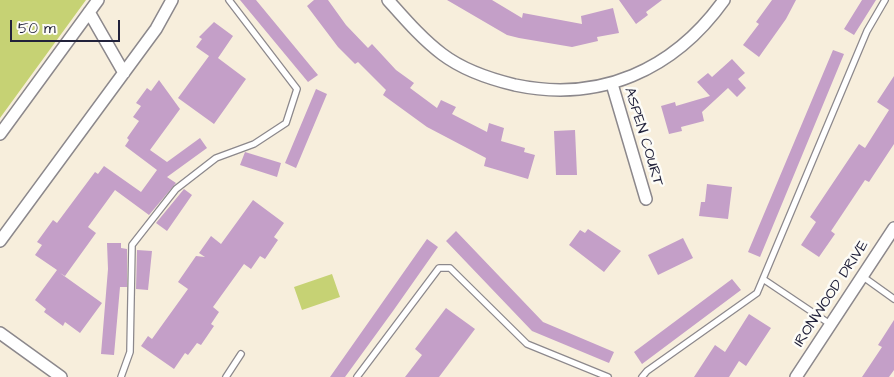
<!DOCTYPE html>
<style>
body{margin:0}
#map{position:relative;width:894px;height:377px;overflow:hidden;background:#f7eedc;font-family:"Architects Daughter",sans-serif}
canvas{display:block}
.scale{position:absolute;left:10px;top:20px;width:110px;height:22px;box-sizing:border-box;border:2px solid #22223b;border-top:0;padding-left:6px;font-size:15px;line-height:18px;white-space:nowrap;color:#22223b;-webkit-text-stroke:4px #fdfcf7;paint-order:stroke}
</style>
<div id="map">
<canvas width="894" height="377"></canvas>
<div class="scale">50 m</div>
</div>
<script>
const context = document.querySelector('canvas').getContext('2d');
context.lineJoin = 'round';
function fill(path, color) { context.fillStyle = color; context.fill(path, 'evenodd'); }
function trace(path, color, width, dash) { context.strokeStyle = color; context.lineWidth = width; context.lineCap = dash ? 'butt' : 'round'; context.setLineDash(dash || []); context.stroke(path); }
function label(font, color, halo, rows, align = 'center') {
  context.font = font + ' "Architects Daughter",sans-serif'; context.lineWidth = 5; context.setLineDash([]); context.textBaseline = 'middle'; context.strokeStyle = halo; context.fillStyle = color; for (const [text, x, y, turn = 0] of rows) {
    context.save(); context.translate(x, y); context.rotate((+turn || 0) * Math.PI / 180); context.textAlign = isNaN(turn) ? turn : align; if (halo) context.strokeText(text, 0, 0); context.fillText(text, 0, 0); context.restore();
  }
}
fill(new Path2D(`
 M0,0H86L0,118Z
 M332,274L340,297L302,310L294,287Z`), '#c6d274');
fill(new Path2D(`
 M240,0H256L318,75L308,82Z
 M314,0H328L346,25L368,48L372,44L396,70L414,83L410,88L437,108L441,100L456,107L452,114L487,132L489,123L504,128L501,141L525,148L524,152L535,155L528,179L484,166L486,158L427,127L383,95L386,90L358,62L355,64L338,47L307,6Z
 M447,0H492L522,18L523,13L582,24L581,16L613,8L619,33L597,37L598,41L572,47L519,38L507,35Z
 M619,0H662L646,12L648,15L636,24Z
 M772,0H796L786,19L759,57L743,45L759,24L756,22Z
 M862,0H876L854,35L844,29Z
 M214,22L233,36L218,58L246,79L214,124L178,98L209,56L196,47L202,39L199,37Z
 M833,50L844,54L760,257L748,252Z
 M732,59L745,73L738,79L746,88L737,97L728,88L702,112L704,121L681,127L682,131L669,134L661,106L675,102L676,106L710,96L697,82L708,73L712,77Z
 M894,76V144L869,182L865,180L831,231L835,234L819,257L801,245L816,222L810,217L859,144L865,148L889,110L877,102Z
 M159,80L180,109L150,150L167,162L200,138L207,148L167,177L176,183L149,215L115,190L88,227L96,233L65,276L60,273L102,303L80,333L65,322L63,326L44,312L46,309L35,300L57,270L35,255L42,245L37,242L53,220L57,223L95,172L98,174L104,166L141,192L157,170L125,146L129,140L127,138L139,121L133,117L141,106L136,103L147,88L151,91Z
 M316,89L327,94L296,168L285,163Z
 M575,130L577,175H556L554,131Z
 M245,152L281,163L277,177L240,165Z
 M707,184L732,187L728,219L699,216L701,202H705Z
 M184,189L192,195L167,231L156,223Z
 M253,200L284,223L274,237L278,240L265,259L260,256L251,269L244,264L213,307L219,312L211,324L214,326L201,345L197,343L188,355L185,353L174,369L141,346L148,336L152,339L188,289L178,282L196,256L205,257L199,253L211,236L221,244Z
 M588,229L621,251L604,272L569,245L580,230L585,233Z
 M456,231L543,322L614,352L609,363L532,331L446,241Z
 M683,238L693,258L658,275L648,255Z
 M427,239L438,247L393,311L345,377H330Z
 M107,243H121V248L127,249V287H120L114,355L101,354L108,269Z
 M137,250L152,251L148,290L136,289Z
 M732,279L741,290L642,364L634,352Z
 M446,308L475,329L439,377H405L422,355L415,349Z
 M749,314L771,328L746,366L739,361L729,377H694L715,345L725,352Z
 M894,320V370L889,377H862L882,347L878,345Z`), '#c49fc8');
const service = new Path2D(`
 M862,276L894,299
 M763,279L830,324
 M121,377L130,352L132,245L176,189L216,158L254,144L286,123L297,89L229,0
 M226,377L241,354
 M357,377L439,268H450L527,344L608,377
 M642,377L647,371L757,293L867,31L885,0`);
const minor = new Path2D(`
 M388,0C405,19 422,39 442,54C463,70 490,79 515,85C600,103 674,70 724,0
 M89,12L124,73
 M612,84L646,199
 M0,134L98,0
 M0,241L156,29L172,0
 M0,333L61,377
 M796,377L894,228`);
trace(service, '#8c888c', 8);
trace(minor, '#8c888c', 14);
trace(service, '#fff', 5.5);
trace(minor, '#fff', 11);
label('15px', '#22223b', '#fdfcf7', [
 ["ASPEN COURT",643,137,73],
 ["IRONWOOD DRIVE",832,294,-57]
]);
</script>
